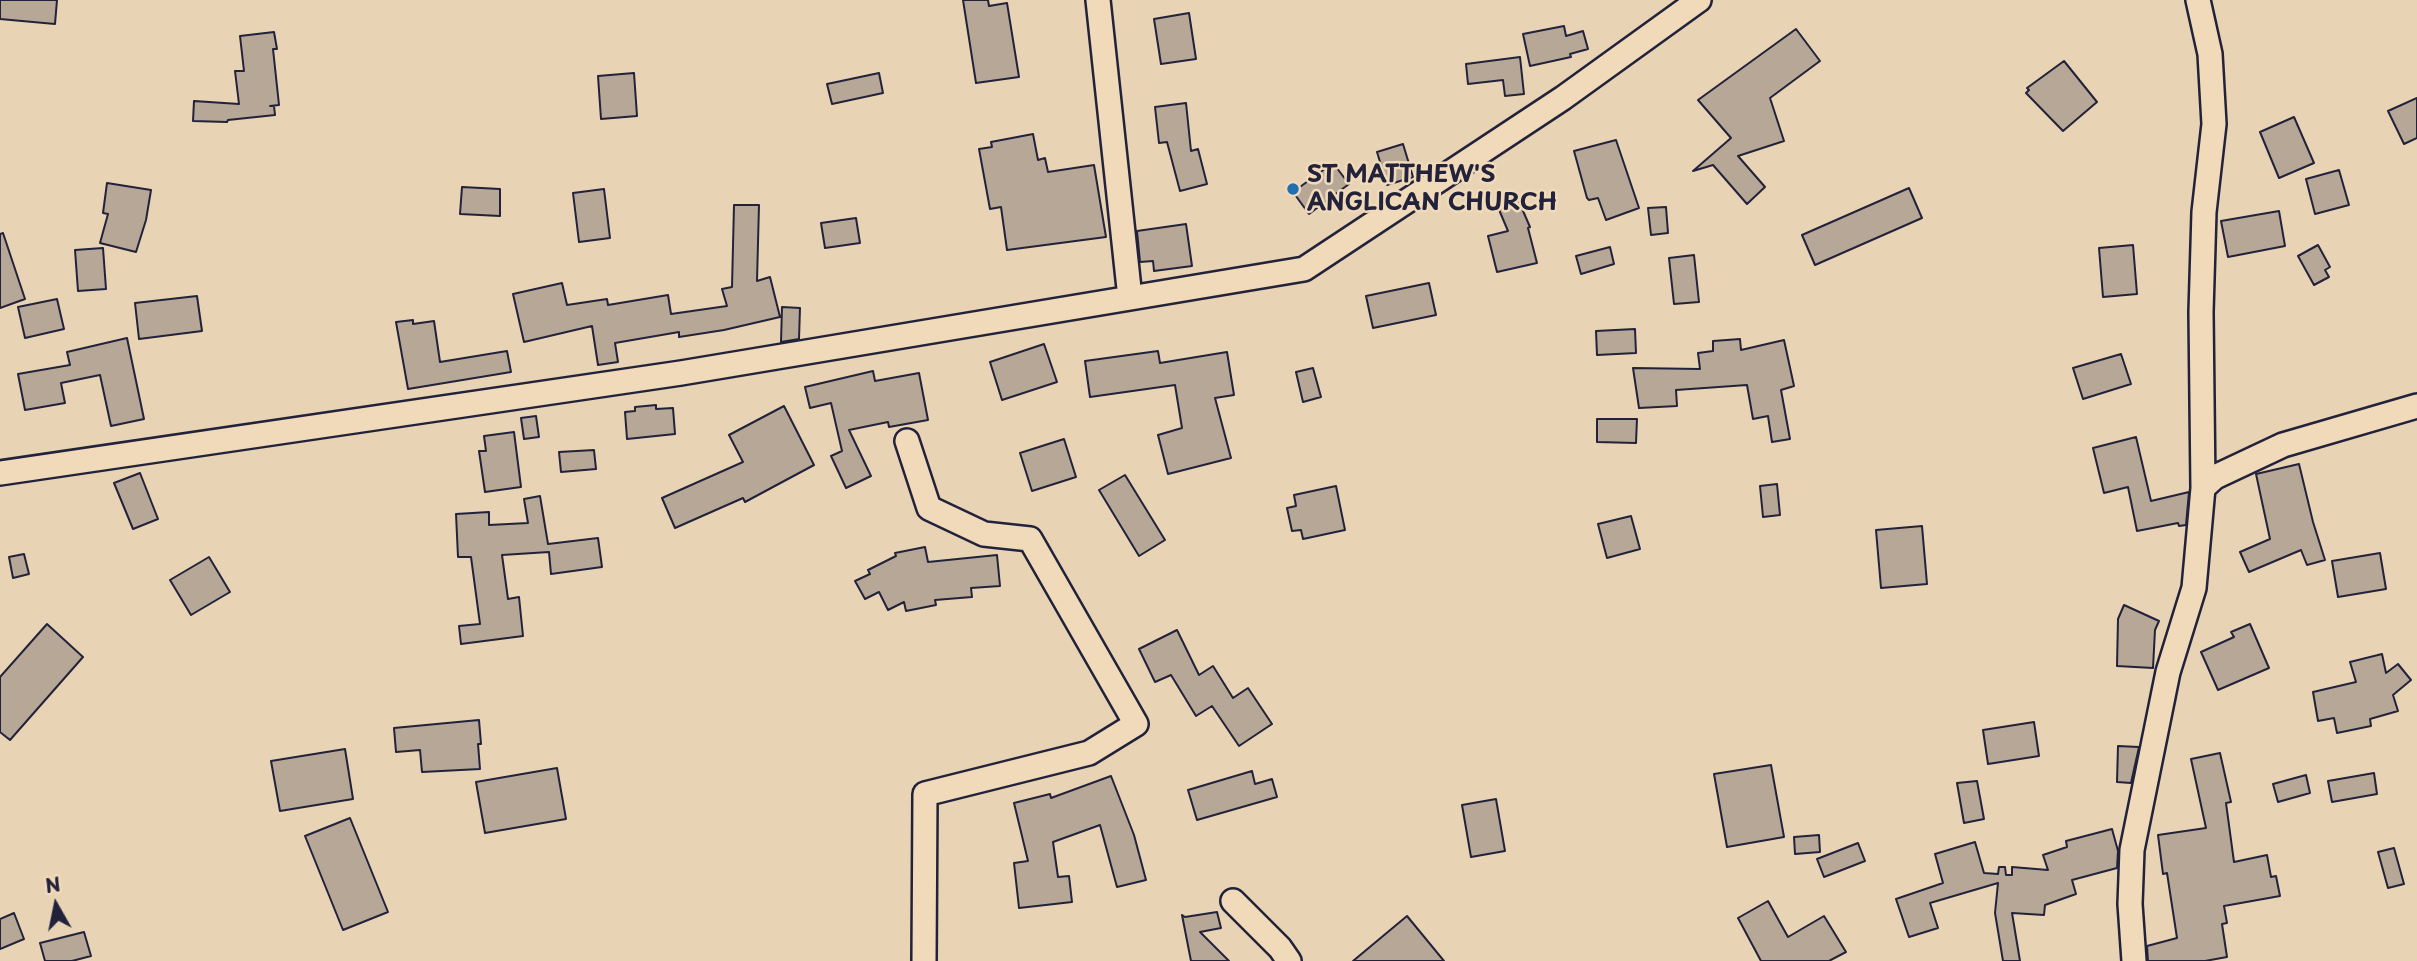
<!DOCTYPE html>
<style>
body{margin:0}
#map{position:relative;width:2417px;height:961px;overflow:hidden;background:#e8d3b4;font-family:"Playpen Sans",sans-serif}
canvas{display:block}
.north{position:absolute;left:21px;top:870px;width:70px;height:70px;-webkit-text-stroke:5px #f0dab9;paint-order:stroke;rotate:351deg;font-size:19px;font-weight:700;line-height:28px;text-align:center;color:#22223b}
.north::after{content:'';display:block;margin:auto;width:24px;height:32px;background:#22223b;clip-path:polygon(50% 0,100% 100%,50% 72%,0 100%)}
</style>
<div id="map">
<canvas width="2417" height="961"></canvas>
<div class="north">N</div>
</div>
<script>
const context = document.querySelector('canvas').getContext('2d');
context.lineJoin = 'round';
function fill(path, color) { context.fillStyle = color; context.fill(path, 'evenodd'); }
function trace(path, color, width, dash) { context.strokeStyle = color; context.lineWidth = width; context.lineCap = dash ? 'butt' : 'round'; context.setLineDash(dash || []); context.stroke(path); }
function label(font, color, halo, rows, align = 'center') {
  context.font = font + ' "Playpen Sans",sans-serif'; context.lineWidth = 5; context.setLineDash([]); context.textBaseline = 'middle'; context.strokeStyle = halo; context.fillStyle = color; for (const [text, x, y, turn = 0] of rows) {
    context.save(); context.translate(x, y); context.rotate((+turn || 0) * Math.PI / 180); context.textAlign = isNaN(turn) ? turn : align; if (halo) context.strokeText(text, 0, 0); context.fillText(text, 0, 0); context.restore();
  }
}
const building = new Path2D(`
 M0,0H57L55,24L0,19Z
 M963,0H988L989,6L1007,3L1019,77L976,83Z
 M1189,13L1196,59L1161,64L1154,19Z
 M1564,26L1566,36L1583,31L1588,49L1570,54L1571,57L1530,66L1523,34Z
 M1796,29L1820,61L1770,98L1784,141L1738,156L1765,187L1747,204L1713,165L1693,171L1731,138L1698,100Z
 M274,32L277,49H273L279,105L270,106H274L275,115L228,120L227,122L193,121L194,101L239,104L235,71H244L240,36Z
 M1520,57L1524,94L1505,96L1503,80L1468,84L1466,64Z
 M2064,61L2097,102L2063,131L2026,93L2029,90L2027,88Z
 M634,73L637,116L601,119L598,76Z
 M879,73L883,93L832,104L827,84Z
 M2417,98V138L2404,144L2388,111Z
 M1186,103L1191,151L1198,149L1207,184L1180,191L1167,142L1159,143L1155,107Z
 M2294,117L2314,163L2279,178L2260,132Z
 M1033,134L1038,160L1045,158L1048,172L1094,165L1106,237L1007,250L1001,207L990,209L979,149L992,147L991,142Z
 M1616,140L1639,208L1606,220L1598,198L1589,200L1587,198L1574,151Z
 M1403,144L1413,177L1387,185L1377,152Z
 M1333,163L1349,184L1309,214L1293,192Z
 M2339,170L2349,205L2315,214L2306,179Z
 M107,183L151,190L146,220L136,252L100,243L108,214L103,213Z
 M462,187L500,189V216L460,214Z
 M1909,188L1922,218L1815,265L1802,235Z
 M604,189L610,238L579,242L573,193Z
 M1517,197L1530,227L1528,228L1537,263L1497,272L1488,236L1508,231L1497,205Z
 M734,205H759L757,281L770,277L780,317L724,330L679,337V332L615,343L618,362L598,365L592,326L524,342L513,294L562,283L567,305L607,299L608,305L668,295L671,314L727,306L722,289L732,287Z
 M1666,207L1668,233L1651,235L1648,208Z
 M2279,211L2285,246L2228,257L2221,221Z
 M856,218L860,243L825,248L821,223Z
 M1186,224L1192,266L1154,271L1153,261L1140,262L1137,231Z
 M3,233L25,299L0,308V234Z
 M2133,245L2137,294L2103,297L2099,248Z
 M2318,245L2330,267L2325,270L2329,277L2314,285L2298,256Z
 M1610,247L1614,264L1581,274L1576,256Z
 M103,248L106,289L78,291L75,250Z
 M1694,255L1699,302L1674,304L1669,258Z
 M1429,283L1436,315L1373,328L1366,296Z
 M197,296L202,331L139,339L135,303Z
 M57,299L64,329L25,338L18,307Z
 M782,307L800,308L799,339L781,342Z
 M413,320V324L434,321L440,362L507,351L511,372L408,389L396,322Z
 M1635,329L1636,353L1597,355L1596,331Z
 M127,338L144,419L111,426L100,375L61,383L65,403L25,410L18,374L70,365L67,352Z
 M1740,339L1741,350L1784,340L1794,386L1781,390L1790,439L1772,442L1768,416L1753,419L1747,385L1676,390L1677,406L1639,408L1633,368L1700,369L1698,353L1713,351V341Z
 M1044,344L1057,382L1002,400L990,362Z
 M1158,351L1160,363L1227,352L1234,395L1215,398L1231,458L1168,474L1158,435L1182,428L1175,385L1090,397L1085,361Z
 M2121,354L2131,384L2083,399L2073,368Z
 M1313,368L1321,397L1303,402L1296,372Z
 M873,371L875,381L919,373L928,420L889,427L888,422L849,430L871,476L846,488L831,456L842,451L831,403L810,408L805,387Z
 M656,405V409L673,408L675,434L627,439L625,412L635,411V407Z
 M784,406L814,465L745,502L743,498L675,528L662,498L743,462L729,435Z
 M536,416L539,437L524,439L521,418Z
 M1597,419H1637L1636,443L1597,442Z
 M514,432L521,487L485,492L479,451H486L484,436Z
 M2136,437L2151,501L2189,492L2186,525L2179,526L2178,523L2137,531L2128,487L2104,493L2093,448Z
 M1064,439L1076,477L1032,491L1020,453Z
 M594,450L596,469L561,472L559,452Z
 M2299,464L2313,522L2325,560L2307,565L2301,550L2249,572L2240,552L2270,539L2256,474Z
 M140,473L158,519L133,529L114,483Z
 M1125,475L1165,540L1139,556L1099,490Z
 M1777,484L1780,515L1763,517L1760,486Z
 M1336,486L1345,530L1303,539L1301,530L1292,531L1287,508L1296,506L1294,495Z
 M540,496L548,544L598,538L602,567L551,574L549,552L502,555L508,599L519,597L523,636L461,644L459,626L480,624L471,557H458L456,514L489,512V525L528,523L524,499Z
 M1631,516L1640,549L1607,558L1598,524Z
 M1922,526L1927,584L1881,588L1876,530Z
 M925,547L928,562L997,555L1000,586L971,588L972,597L935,600L936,605L906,611L904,602L888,610L879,592L865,599L855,581L870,574L868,570L896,556L895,553Z
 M2380,553L2386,589L2338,597L2332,561Z
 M24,554L29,574L13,578L9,557Z
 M209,557L230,592L191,615L170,580Z
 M2124,605L2159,621L2155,630L2153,668L2117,666L2118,619Z
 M47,624L83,657L10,740L0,732V677Z
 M2250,624L2269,668L2218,690L2201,652L2234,637L2231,632Z
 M1177,630L1199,675L1213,666L1233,698L1248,688L1272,724L1239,746L1212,706L1196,716L1171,675L1155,682L1139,649Z
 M2382,654L2386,673L2398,664L2411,680L2393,695L2398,711L2370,719L2371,726L2337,733L2334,718L2318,721L2313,692L2356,682L2350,662Z
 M479,720L481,744H478L480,769L422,772L420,750L396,752L394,728Z
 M2034,722L2039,756L1988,764L1983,730Z
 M2118,746L2139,747L2131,783L2117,782Z
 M345,749L353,799L280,811L271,761Z
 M2220,753L2231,802L2226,803L2234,862L2267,855L2271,877L2276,876L2280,896L2224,906L2227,923L2222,924L2227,957L2205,961H2148L2147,946L2177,938L2167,873L2163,874L2158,835L2206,828L2191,759Z
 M1771,765L1784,837L1727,847L1714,774Z
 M557,768L566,819L485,833L476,782Z
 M1252,771L1255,784L1272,779L1277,797L1197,820L1188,790Z
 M2374,773L2377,794L2332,802L2328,781Z
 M2306,775L2310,793L2278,802L2273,784Z
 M1111,776L1134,835L1146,880L1117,887L1100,825L1053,842L1058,877L1069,876L1072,902L1019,908L1014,863L1028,861L1014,803L1050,794L1051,798Z
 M1977,781L1984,819L1964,823L1957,783Z
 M1496,799L1505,851L1471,857L1462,805Z
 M350,818L388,912L343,930L305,836Z
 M2112,829L2118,851L2117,868L2072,880L2076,894L2045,905L2044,915L2012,913L2020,961H2003L1995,913L1998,883L1930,903L1938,928L1909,937L1896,899L1943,883L1935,854L1975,842L1984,873L1998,874L1999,867H2005L2006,875H2012V867L2048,870L2043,855L2067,847L2066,841Z
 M1819,835L1820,852L1795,854L1794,837Z
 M1858,843L1865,861L1824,877L1817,859Z
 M2394,848L2404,884L2388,888L2378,852Z
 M1768,901L1788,937L1824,916L1846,952L1829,961H1761L1738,918Z
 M1217,912L1221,928L1200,932L1229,961H1191L1182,915L1185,917Z
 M14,913L24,939L0,949V919Z
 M1407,916L1444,961H1353Z
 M84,932L91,956L72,961H45L40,943Z`);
fill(building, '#b7a796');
trace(building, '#22223b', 2);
const minor = new Path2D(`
 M1098,0L1130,298
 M907,441L929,508L984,534L1030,539L1136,724L1089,753L925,794L924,961
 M0,473L681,373L1304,269L1563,98L1699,0
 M2203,488L2215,477L2283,445L2417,406
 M1233,901L1280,948L1289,961
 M2134,961L2130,904L2132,850L2168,672L2194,588L2203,488L2201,312L2204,212L2214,124L2210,54L2198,0`);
trace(minor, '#22223b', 28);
trace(minor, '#f0dab9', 23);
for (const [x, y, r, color] of [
 [1293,189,7,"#1f6fb2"]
]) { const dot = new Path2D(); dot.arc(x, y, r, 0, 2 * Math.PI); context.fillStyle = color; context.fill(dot); trace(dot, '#f0dab9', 2.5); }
label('bold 24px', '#22223b', '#f0dab9', [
 ["ST MATTHEW'S",1307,175],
 ["ANGLICAN CHURCH",1307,203]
], 'left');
</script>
